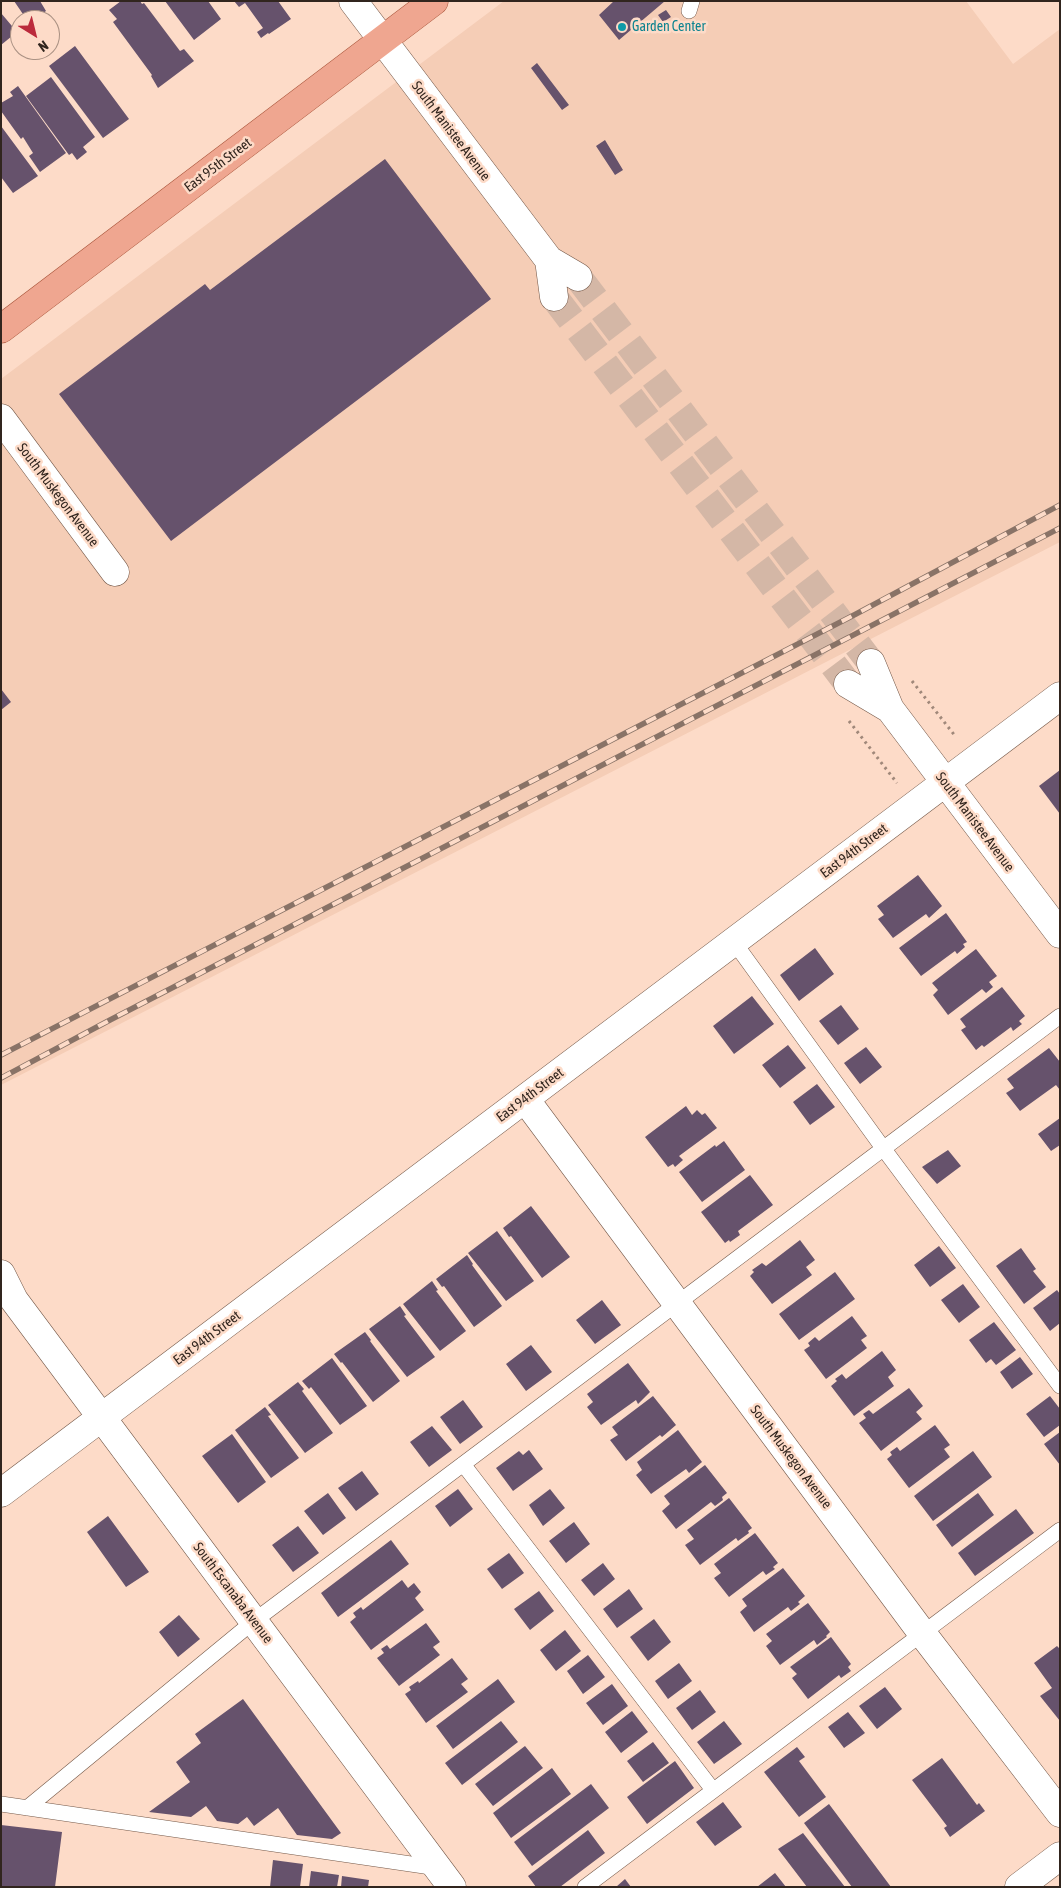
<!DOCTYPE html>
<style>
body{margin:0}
#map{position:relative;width:1061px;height:1888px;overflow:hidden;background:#fddbc8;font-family:"Asap Condensed",sans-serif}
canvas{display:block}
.frame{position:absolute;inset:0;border:2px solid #31251e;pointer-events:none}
.north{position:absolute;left:10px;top:10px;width:50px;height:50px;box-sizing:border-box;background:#fddbc8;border:1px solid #ab9284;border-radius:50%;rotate:144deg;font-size:14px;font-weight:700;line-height:20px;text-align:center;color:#31251e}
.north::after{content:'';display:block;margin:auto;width:18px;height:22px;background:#bb2a3b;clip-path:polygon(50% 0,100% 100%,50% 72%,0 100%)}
</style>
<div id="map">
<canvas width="1061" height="1888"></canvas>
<div class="frame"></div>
<div class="north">N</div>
</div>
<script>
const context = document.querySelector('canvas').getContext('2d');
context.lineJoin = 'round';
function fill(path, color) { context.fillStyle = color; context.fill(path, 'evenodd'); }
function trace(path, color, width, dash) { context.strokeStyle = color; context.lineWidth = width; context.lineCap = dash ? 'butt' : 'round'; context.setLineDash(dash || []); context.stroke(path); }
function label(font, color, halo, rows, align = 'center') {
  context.font = font + ' "Asap Condensed",sans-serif'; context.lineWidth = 5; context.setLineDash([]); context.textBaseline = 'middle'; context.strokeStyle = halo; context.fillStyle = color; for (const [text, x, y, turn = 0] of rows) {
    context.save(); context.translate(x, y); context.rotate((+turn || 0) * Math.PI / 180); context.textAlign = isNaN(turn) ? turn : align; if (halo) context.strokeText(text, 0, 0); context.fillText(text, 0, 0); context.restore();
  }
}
fill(new Path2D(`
 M504,1H966L1013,64L1060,29V542L1,1085V379Z`), '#f5cdb6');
fill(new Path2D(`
 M14,1H40L46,11L33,20H27Z
 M121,1H140L142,4L144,3L180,51L184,49L194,61L158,88L151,76L152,75L113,22L117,19L109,10Z
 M165,1H208L221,19L194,40Z
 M234,1H278L291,19L269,34L268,33L261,38L257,32L263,28L245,3L239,7Z
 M614,1H665L619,40L599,15Z
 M666,10L671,17L663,22L658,15Z
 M1,13L17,32L1,45Z
 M75,46L129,119L103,138L49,66Z
 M537,63L569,105L562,110L531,68Z
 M51,77L95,137L83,147L87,152L77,160L72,153L69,155L26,96Z
 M18,86L66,153L40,172L29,156L33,153L23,137L21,139L1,111V103L13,96L10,92Z
 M1,126L38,176L13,193L1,177Z
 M605,140L623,170L615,175L596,146Z
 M385,159L491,299L171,541L59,394L205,284L210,290Z
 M1,689L11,702L1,710Z
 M1060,770V814L1039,786Z
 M918,875L942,906L929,918L926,914L893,938L878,919L884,915L877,906Z
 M946,913L967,942L963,944L965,947L957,954L955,951L921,976L899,948Z
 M815,948L834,974L799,1001L780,975Z
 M976,949L997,976L989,982L993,987L986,993L982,989L948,1015L933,995L938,990L932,983Z
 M1002,987L1025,1016L1019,1021L1022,1024L1013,1031L1011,1027L984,1047L982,1045L976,1050L961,1030L966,1027L960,1019Z
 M752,996L774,1024L734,1054L713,1026Z
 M841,1005L859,1029L838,1045L819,1021Z
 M788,1045L806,1068L780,1088L762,1065Z
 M866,1047L882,1067L860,1084L844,1063Z
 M1049,1048L1060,1062V1090L1056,1085L1020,1111L1006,1093L1014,1088L1007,1079Z
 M817,1084L835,1107L810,1125L793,1102Z
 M686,1106L692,1115L697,1110L702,1115L705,1113L717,1128L679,1156L683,1160L675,1167L673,1164L668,1167L645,1137Z
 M1060,1118V1145L1051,1151L1038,1134Z
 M724,1141L745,1170L702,1202L679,1172L715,1145L716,1147Z
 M948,1150L961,1166L937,1184L922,1167Z
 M750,1175L773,1205L738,1231L740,1235L730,1242L729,1240L725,1243L701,1212Z
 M531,1206L570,1257L542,1278L511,1236L509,1237L503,1228Z
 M497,1231L534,1281L506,1301L468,1253Z
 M800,1240L815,1260L806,1267L812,1275L772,1304L750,1276L754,1272L752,1270L762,1263L766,1266Z
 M939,1246L956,1268L930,1287L914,1265Z
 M1021,1248L1036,1269L1033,1271L1046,1287L1024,1304L996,1266Z
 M467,1255L473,1264L472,1265L502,1306L474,1327L444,1286L442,1287L436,1279Z
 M835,1272L855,1299L799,1340L779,1314Z
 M432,1281L438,1290L436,1291L466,1331L440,1351L403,1304Z
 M963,1284L980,1307L959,1323L941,1300Z
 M1057,1290L1060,1294V1323L1050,1331L1033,1308Z
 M602,1300L621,1325L595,1344L576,1320Z
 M400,1306L406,1315L404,1316L435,1357L407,1377L369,1329Z
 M852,1316L867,1336L861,1340L867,1348L826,1379L804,1350L810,1346L808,1343L815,1337L819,1341Z
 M994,1322L1016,1350L996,1365L991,1359L986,1363L969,1340Z
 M365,1332L371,1340L370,1341L400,1381L373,1402L342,1362L341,1363L334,1354Z
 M531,1345L552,1372L526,1391L506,1364Z
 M882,1351L896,1370L888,1377L894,1386L854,1416L831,1386L837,1381L835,1379L842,1374L846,1379Z
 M1020,1357L1033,1374L1012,1389L1000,1372Z
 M332,1358L367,1406L340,1425L311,1387L309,1389L302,1381Z
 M628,1363L650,1392L638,1404L636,1400L601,1425L587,1407L593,1402L587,1394Z
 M298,1382L304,1389L302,1391L333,1433L305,1453L268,1405Z
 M909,1388L923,1406L916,1412L922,1419L881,1451L859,1423L866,1418L863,1414L869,1410L873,1414Z
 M653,1396L676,1425L662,1437L660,1435L626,1461L610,1440L618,1435L612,1427Z
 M1050,1396L1060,1409V1425L1044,1437L1026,1414Z
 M463,1400L483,1427L460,1444L440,1417Z
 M265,1407L271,1415L268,1416L299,1458L271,1478L235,1430Z
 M935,1425L950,1445L944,1449L950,1457L909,1488L887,1459L892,1455L890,1452L897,1447L900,1451Z
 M432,1426L452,1450L429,1467L410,1442Z
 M678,1430L702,1462L689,1473L686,1469L651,1494L636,1475L642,1470L637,1462Z
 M1060,1432V1465L1044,1444Z
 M232,1434L266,1482L238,1503L202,1456Z
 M529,1450L543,1469L513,1491L496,1468L519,1451L523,1455Z
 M973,1451L992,1477L933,1521L914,1496Z
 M705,1465L727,1493L722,1497L723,1500L715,1506L711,1502L676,1529L662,1511L670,1504L664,1496Z
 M362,1471L379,1494L356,1511L338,1488Z
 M458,1489L473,1509L450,1527L435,1506Z
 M550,1489L565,1508L543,1526L529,1505Z
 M328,1493L346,1518L323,1535L304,1511Z
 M978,1493L994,1515L952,1547L936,1525Z
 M729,1498L752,1528L748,1531L749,1533L738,1541L736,1538L700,1565L685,1545L694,1539L687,1530Z
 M1016,1509L1034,1533L975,1576L958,1553Z
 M108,1516L149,1572L126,1587L87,1532Z
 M574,1522L590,1544L566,1563L549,1541Z
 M298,1526L319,1553L293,1572L272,1545Z
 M755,1533L778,1563L773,1567L775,1569L766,1575L763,1571L729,1597L714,1578L721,1573L714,1564Z
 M391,1540L409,1564L338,1617L321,1593Z
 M509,1553L524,1573L502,1589L487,1569Z
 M603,1563L615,1579L594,1596L581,1580Z
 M783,1568L805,1596L798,1602L800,1604L791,1611L788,1607L754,1632L740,1612L747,1606L742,1599Z
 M402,1580L408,1588L414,1583L421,1592L415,1598L424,1610L371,1650L350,1622L356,1617L353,1613L361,1607L363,1610Z
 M629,1589L643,1609L617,1628L603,1609Z
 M539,1591L554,1611L530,1630L514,1609Z
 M808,1603L830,1632L826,1636L827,1637L817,1645L814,1640L780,1665L766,1646L772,1641L766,1634Z
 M179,1615L200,1639L178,1657L159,1632Z
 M654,1619L671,1642L648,1661L630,1637Z
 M426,1623L440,1642L433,1647L440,1655L399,1686L377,1658L384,1653L381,1649L387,1645L390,1649Z
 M565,1630L581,1651L556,1671L540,1650Z
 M831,1637L851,1664L848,1667L851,1671L841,1678L839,1675L808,1699L792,1678L797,1674L790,1667Z
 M1057,1646L1060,1649V1721L1040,1696L1052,1688L1034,1663Z
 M588,1655L605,1677L583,1694L567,1671Z
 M452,1658L468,1679L461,1684L468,1692L426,1723L405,1694L411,1690L409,1687L418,1681L419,1683Z
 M679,1663L692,1681L668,1699L655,1681Z
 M498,1679L515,1702L453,1749L436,1726Z
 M612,1684L628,1706L603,1725L586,1703Z
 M885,1687L902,1709L877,1729L859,1706Z
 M700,1690L716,1712L692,1730L676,1708Z
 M243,1699L341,1833L332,1839L297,1835L278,1808L254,1826L247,1817L238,1824L217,1821L206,1806L191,1817L149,1812L190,1782L176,1762L201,1743L195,1734Z
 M632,1711L648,1732L621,1753L605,1732Z
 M848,1712L865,1733L844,1748L828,1727Z
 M501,1721L518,1742L462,1785L445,1763Z
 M724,1721L742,1744L714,1764L697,1742Z
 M653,1742L669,1763L643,1782L627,1761Z
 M525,1746L543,1768L493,1806L475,1784Z
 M797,1747L805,1757L799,1761L826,1797L799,1817L764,1772Z
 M942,1758L977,1805L979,1803L985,1811L950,1837L944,1828L947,1826L912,1780Z
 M675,1761L694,1788L647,1824L627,1797Z
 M552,1768L571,1794L511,1838L493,1813Z
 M591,1784L609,1808L532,1866L514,1842Z
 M723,1802L742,1827L715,1846L696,1822Z
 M829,1804L891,1887H852L804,1823Z
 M1,1825L62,1832L55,1887H1Z
 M588,1830L605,1853L560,1887H536L528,1876Z
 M803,1833L845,1887H807L778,1849Z
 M273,1860L303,1864L300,1887H270Z
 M311,1871L339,1875L337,1887H309Z
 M775,1873L786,1887H757Z
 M342,1876L369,1880L368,1887H341Z
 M625,1879L631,1887H616Z`), '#66526c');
trace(new Path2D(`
 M578,277L871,663
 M554,297L848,684`), '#d4b7a6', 28, [28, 14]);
const lane = new Path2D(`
 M689,11L692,1
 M734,942L883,1148L1060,1386
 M463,1464L713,1790
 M1,1804L438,1868
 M27,1808L254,1621L1060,1016
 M585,1887L1060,1530`);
const street = new Path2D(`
 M353,1L549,260L578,277
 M549,260L554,297
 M1,418L115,572
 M871,663L890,709L1060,934
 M848,684L890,709
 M525,1099L922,1633L1060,1813
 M1,1274L14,1300L452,1887
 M1,1493L1060,696`);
const secondary = new Path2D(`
 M1019,1887L1060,1856`);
const primary = new Path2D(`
 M1,329L434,1`);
trace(lane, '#745848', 16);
trace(street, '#745848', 29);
trace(secondary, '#745848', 29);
trace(primary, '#a65238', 29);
trace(new Path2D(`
 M912,681L956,737
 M849,721L897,783`), '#a0887a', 3, [2.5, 4]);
trace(lane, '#fff', 15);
trace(street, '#fff', 28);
trace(secondary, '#fff', 28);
trace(primary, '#efa690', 28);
const rail = new Path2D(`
 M1,1055L856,614L1060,505
 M1,1078L110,1020L1060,528`);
trace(rail, '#897367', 5.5);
trace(rail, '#fddbc8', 4, [11]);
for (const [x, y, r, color] of [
 [622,27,5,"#0f9aa8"]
]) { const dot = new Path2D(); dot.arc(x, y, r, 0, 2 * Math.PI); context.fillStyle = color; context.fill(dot); trace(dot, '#fddbc8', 2); }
label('14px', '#0d838f', '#fddbc8', [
 ["Garden Center",632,27]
], 'left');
label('14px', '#31251e', '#fddbc8', [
 ["South Manistee Avenue",451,131,53],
 ["East 95th Street",218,165,-37],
 ["South Muskegon Avenue",58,495,53],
 ["South Manistee Avenue",975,822,53],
 ["East 94th Street",854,851,-37],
 ["East 94th Street",530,1095,-37],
 ["East 94th Street",207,1338,-37],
 ["South Muskegon Avenue",791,1457,53],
 ["South Escanaba Avenue",233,1593,53]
]);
</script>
